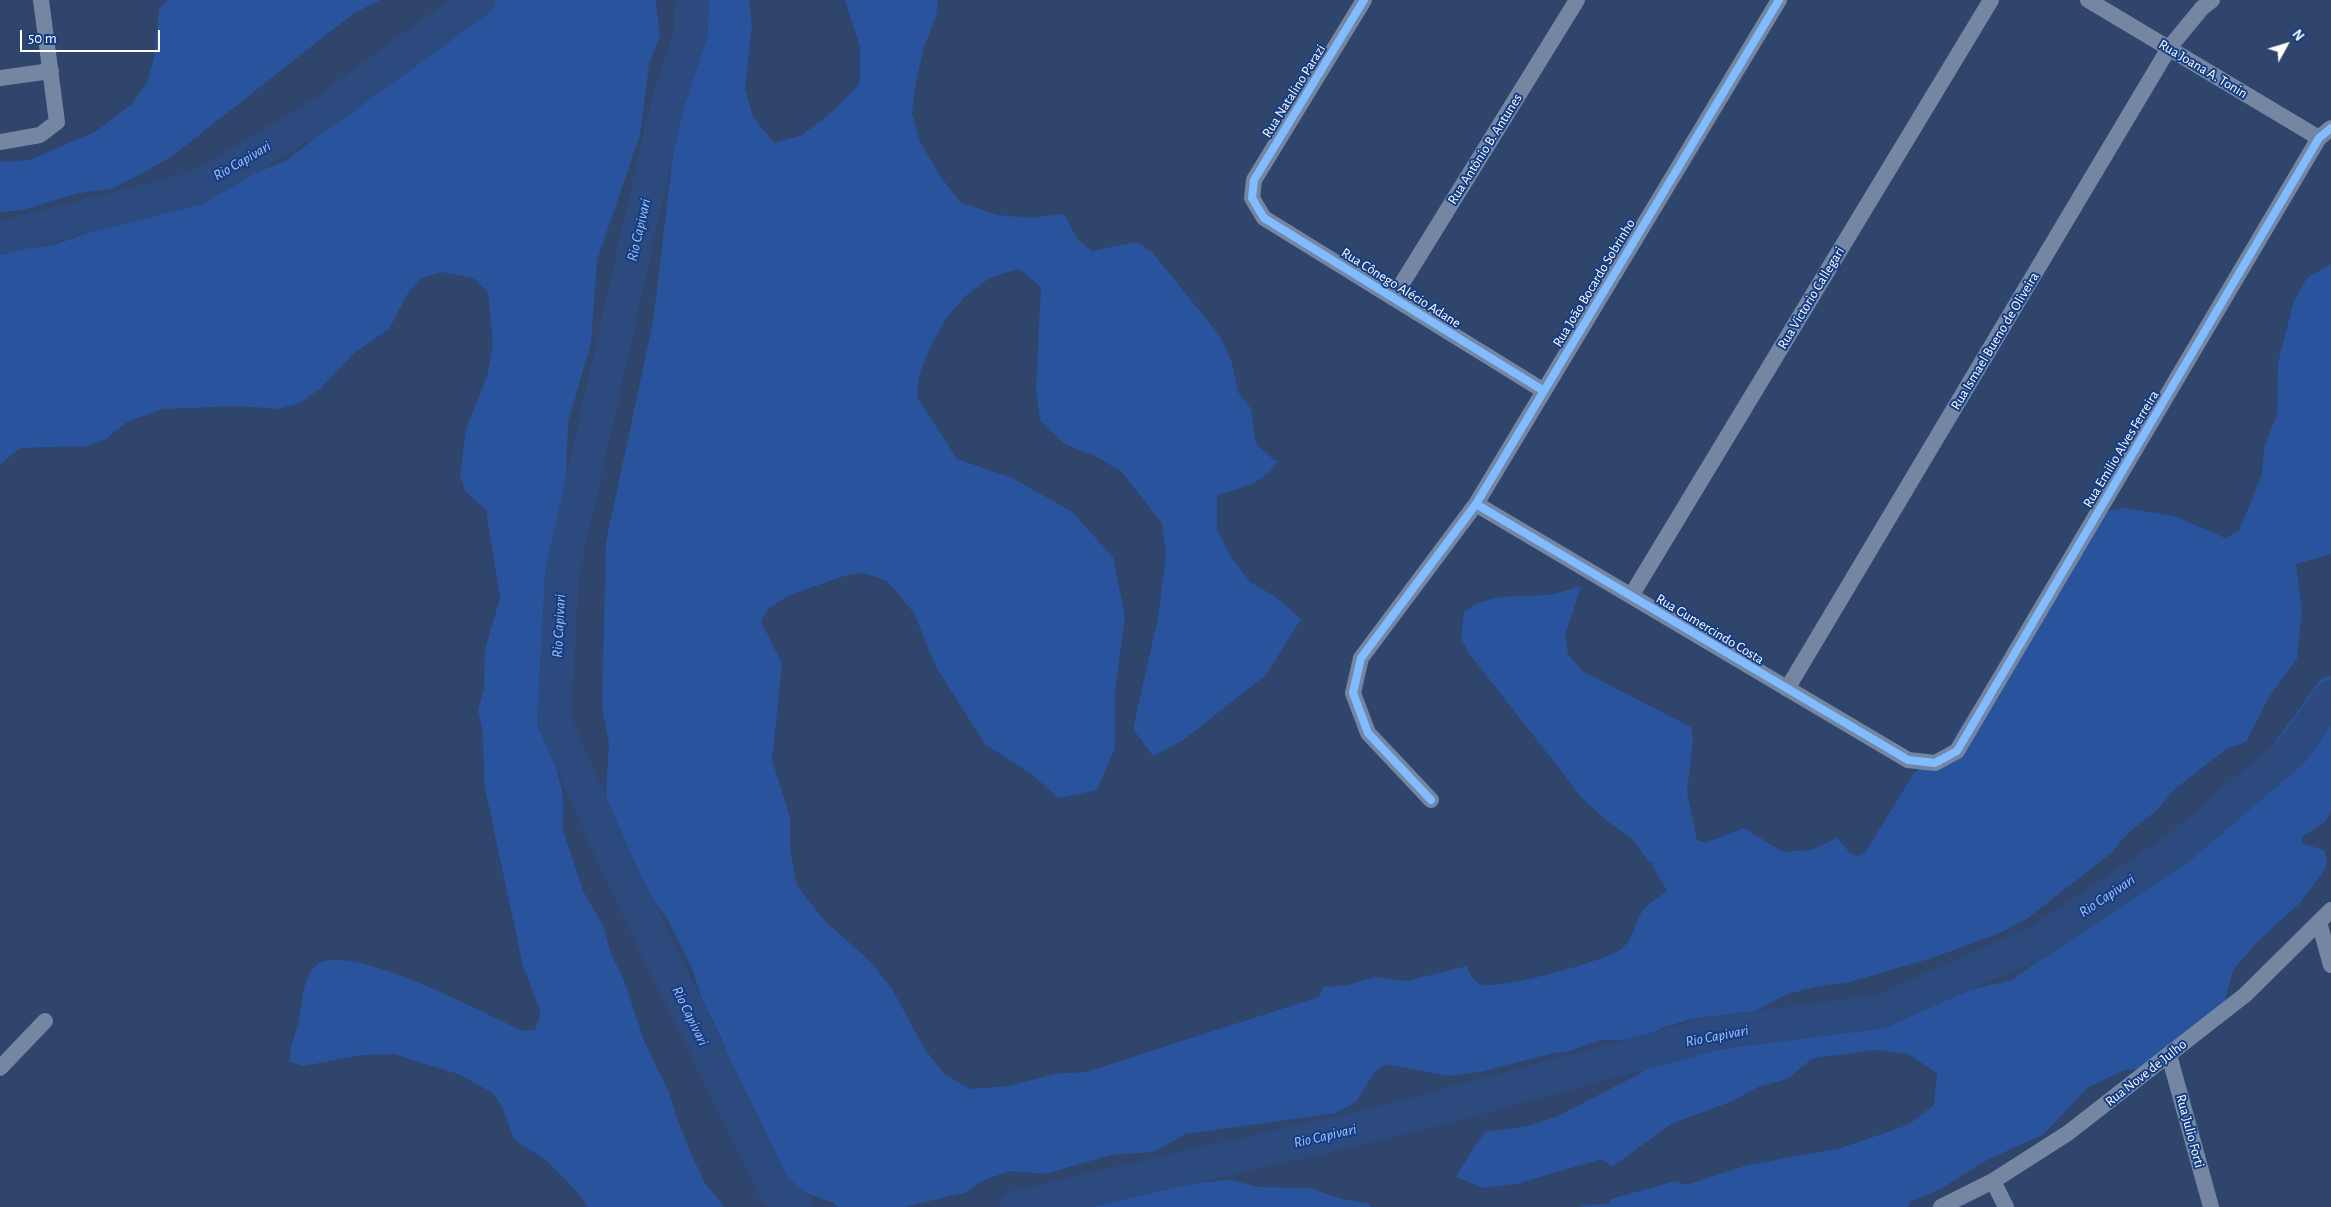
<!DOCTYPE html>
<meta charset="utf-8">
<style>
body{margin:0}
#map{position:relative;width:2331px;height:1207px;overflow:hidden;background:#2f456c;font-family:"Alegreya Sans",sans-serif}
canvas{display:block}
.north{position:absolute;left:2261px;top:20px;width:50px;height:50px;-webkit-text-stroke:4px #153d86;paint-order:stroke;rotate:51deg;font-size:14px;font-weight:700;line-height:20px;text-align:center;color:#fff}
.north::after{content:'';display:block;margin:auto;width:18px;height:22px;background:#fff;clip-path:polygon(50% 0,100% 100%,50% 72%,0 100%)}
.scale{position:absolute;left:20px;top:30px;width:140px;height:22px;box-sizing:border-box;border:2px solid #fff;border-top:0;padding-left:6px;font-size:15px;line-height:18px;white-space:nowrap;color:#fff;-webkit-text-stroke:4px #153d86;paint-order:stroke}
</style>
<div id="map">
<canvas width="2331" height="1207"></canvas>
<div class="north">N</div>
<div class="scale">50 m</div>
</div>
<script>
const context = document.querySelector('canvas').getContext('2d');
context.lineJoin = 'round';
function fill(path, color) { context.fillStyle = color; context.fill(path, 'evenodd'); }
function trace(path, color, width, dash) { context.strokeStyle = color; context.lineWidth = width; context.lineCap = dash ? 'butt' : 'round'; context.setLineDash(dash || []); context.stroke(path); }
function label(font, color, halo, rows, align = 'center') {
  context.font = font + ' "Alegreya Sans",sans-serif'; context.lineWidth = 4; context.setLineDash([]); context.textBaseline = 'middle'; context.strokeStyle = halo; context.fillStyle = color; for (const [text, x, y, turn = 0] of rows) {
    context.save(); context.translate(x, y); context.rotate((+turn || 0) * Math.PI / 180); context.textAlign = isNaN(turn) ? turn : align; if (halo) context.strokeText(text, 0, 0); context.fillText(text, 0, 0); context.restore();
  }
}
fill(new Path2D(`
 M167,0H380L354,13L171,157L137,176L111,189L79,193L22,210L0,212V162L30,160L95,132L132,104L147,83L154,58L159,9Z
 M475,0H656V3L660,35L649,65L640,135L597,260L591,343L568,422L564,533L552,627V662L559,734L555,765L563,794V830L583,891L603,925L611,954L624,980L644,1041L669,1092L678,1121L693,1158L705,1183L724,1207H587L581,1196L548,1162L514,1139L502,1106L493,1093L458,1074L394,1054L361,1055L304,1066L290,1062C289,1046 297,1031 300,1014C303,997 303,977 317,965C347,939 487,1015 523,1031L535,1030L541,1013L523,966L484,784L483,733L478,710L484,689L485,650L500,598L486,510L465,491L460,475L466,429L487,376L493,346L488,292L473,278L442,272L422,278L408,293L389,329L354,353L321,388L298,404L278,409L240,406L163,409L128,421L106,439L88,446L20,448L0,465V252L53,245L197,197L287,160L444,37Z
 M688,0H749L752,26L745,88L753,117L774,143L802,135L833,111L860,83V47L845,0H938L936,17L924,47L916,82L912,113L920,142L940,176L960,202L998,215L1029,218L1064,214L1078,240L1092,251L1136,242L1152,252L1220,336L1232,363L1238,392L1251,409L1256,444L1274,460L1278,461C1265,483 1241,488 1217,495V530L1230,555L1250,582L1276,597L1301,619L1266,675L1183,740L1153,756L1133,729L1158,618L1166,555L1162,523L1121,471L1095,456L1065,444L1040,421L1036,389L1041,287L1019,269L991,277L964,297L946,319L931,345L919,375L917,397L957,459L1012,478L1071,511L1113,557L1125,616L1115,691V748L1097,790L1058,798L1034,776L985,744L936,667L914,613L887,581L864,573L847,575L789,595L768,609L761,621L782,664L772,760L790,817V850L797,886L825,921L871,962L892,989L924,1048L944,1074L970,1089L1010,1086L1054,1074L1086,1072L1319,997L1323,987L1347,985L1376,977L1407,981L1467,966C1468,972 1474,981 1480,984C1497,991 1604,961 1620,950C1634,940 1634,924 1643,910C1648,903 1660,897 1667,891L1653,867L1654,862L1650,863L1632,839L1606,820L1583,799L1468,652L1461,638L1464,612C1488,593 1518,597 1547,595C1558,594 1570,589 1581,586L1565,636L1568,654L1582,671L1691,727L1693,740L1687,792L1697,840L1705,843L1744,828L1783,852L1811,850L1837,838L1851,854L1859,856L1866,851L1914,773L1950,745L1971,710L2011,673L2102,513L2124,508L2174,516L2225,538L2239,531L2262,474L2264,447L2277,415L2278,363L2294,301L2307,278L2331,264V554L2296,564L2302,610L2297,659L2269,697L2246,742L2226,749L2174,790L2156,811L2129,832L2111,853L2028,918L1998,934L1932,958L1846,983L1814,987L1785,995L1755,1011L1691,1019L1662,1028L1637,1040H1601L1564,1053L1558,1052L1480,1072L1448,1076L1386,1064L1374,1073L1356,1102L1336,1113L1186,1134L1153,1152L1110,1155L1046,1174L1009,1171L982,1181L967,1192L905,1207H838L834,1203L803,1192L775,1164L755,1138L743,1105L730,1080L726,1048L701,997L692,968L667,918L626,865L617,837L605,811L609,743L602,708L606,542L653,322L680,96Z
 M2331,676V811L2326,821L2302,837L2303,844L2324,850L2327,860L2324,871L2299,904L2260,939L2233,970L2224,1004L2141,1069L2124,1070L2087,1088L2044,1134L1987,1160L1942,1188L1910,1202L1908,1207H1577L1609,1203L1611,1199L1675,1181L1686,1185L1748,1165L1841,1148L1908,1125L1934,1105L1937,1073L1908,1054L1877,1050L1813,1058L1787,1079L1758,1087L1730,1102L1671,1124L1612,1167L1602,1159L1516,1184L1484,1188L1456,1177L1476,1144L1486,1132L1528,1126L1556,1117L1641,1073L1667,1052L1696,1044L1728,1040L1757,1031L1792,1032L1824,1028L1836,1029L1894,1009L2012,980L2066,941L2069,935C2095,915 2120,892 2148,874C2156,868 2166,865 2175,860C2200,842 2266,793 2262,760L2321,679Z
 M1230,1180L1259,1187L1310,1188L1339,1198L1369,1204L1371,1207H1045L1114,1184L1155,1187Z`), '#29539d');
trace(new Path2D(`
 M692,0L691,32L666,110L562,573L554,721L624,879L775,1190L796,1207
 M0,238L197,188L320,115L478,0
 M1016,1207L1386,1122L1716,1033L1879,1012L2040,941L2180,847L2292,751L2331,697`), '#2c4a7e', 34);
trace(new Path2D(`
 M1364,0L1254,180L1252,198L1264,218L1544,391
 M2088,0L2319,138
 M0,78L51,71
 M0,142L40,135L57,122L41,0
 M1393,298L1577,0
 M1476,504L1908,760L1935,763L1957,751L2319,138L2331,128
 M1631,596L1991,0
 M1787,689L2169,48L2202,8L2212,0
 M1431,800L1368,733L1353,693L1361,658L1476,504L1779,0
 M2319,922L2331,965
 M2169,1055L2211,1207
 M0,1068L45,1021
 M1993,1181L2006,1207
 M1941,1207L1993,1181L2068,1133L2245,995L2331,910`), '#7586a2', 16);
trace(new Path2D(`
 M1364,0L1254,180L1252,198L1264,218L1544,391
 M1476,504L1908,760L1935,763L1957,751L2319,138L2331,128
 M1431,800L1368,733L1353,693L1361,658L1476,504L1779,0`), '#80bcff', 8);
label('14px', '#fff', '#153d86', [
 ["Rua Joana A. Tonin",2203,69,31],
 ["Rua Natalino Parazi",1294,91,-58],
 ["Rua Antônio B. Antunes",1485,149,-58],
 ["Rua João Bocardo Sobrinho",1594,283,-59],
 ["Rua Cônego Alécio Adane",1401,288,32],
 ["Rua Victorio Callegari",1811,298,-59],
 ["Rua Ismael Bueno de Oliveira",1995,341,-59],
 ["Rua Emilio Alves Ferreira",2121,449,-59],
 ["Rua Gumercindo Costa",1710,629,31],
 ["Rua Nove de Julho",2146,1073,-38],
 ["Rua Julio Forti",2190,1131,75]
]);
label('italic 15px', '#a6c4f6', '#153d86', [
 ["Rio Capivari",242,161,-30],
 ["Rio Capivari",639,230,-77],
 ["Rio Capivari",559,626,-87],
 ["Rio Capivari",2107,896,-34],
 ["Rio Capivari",690,1016,64],
 ["Rio Capivari",1717,1036,-11],
 ["Rio Capivari",1325,1136,-13]
]);
</script>
